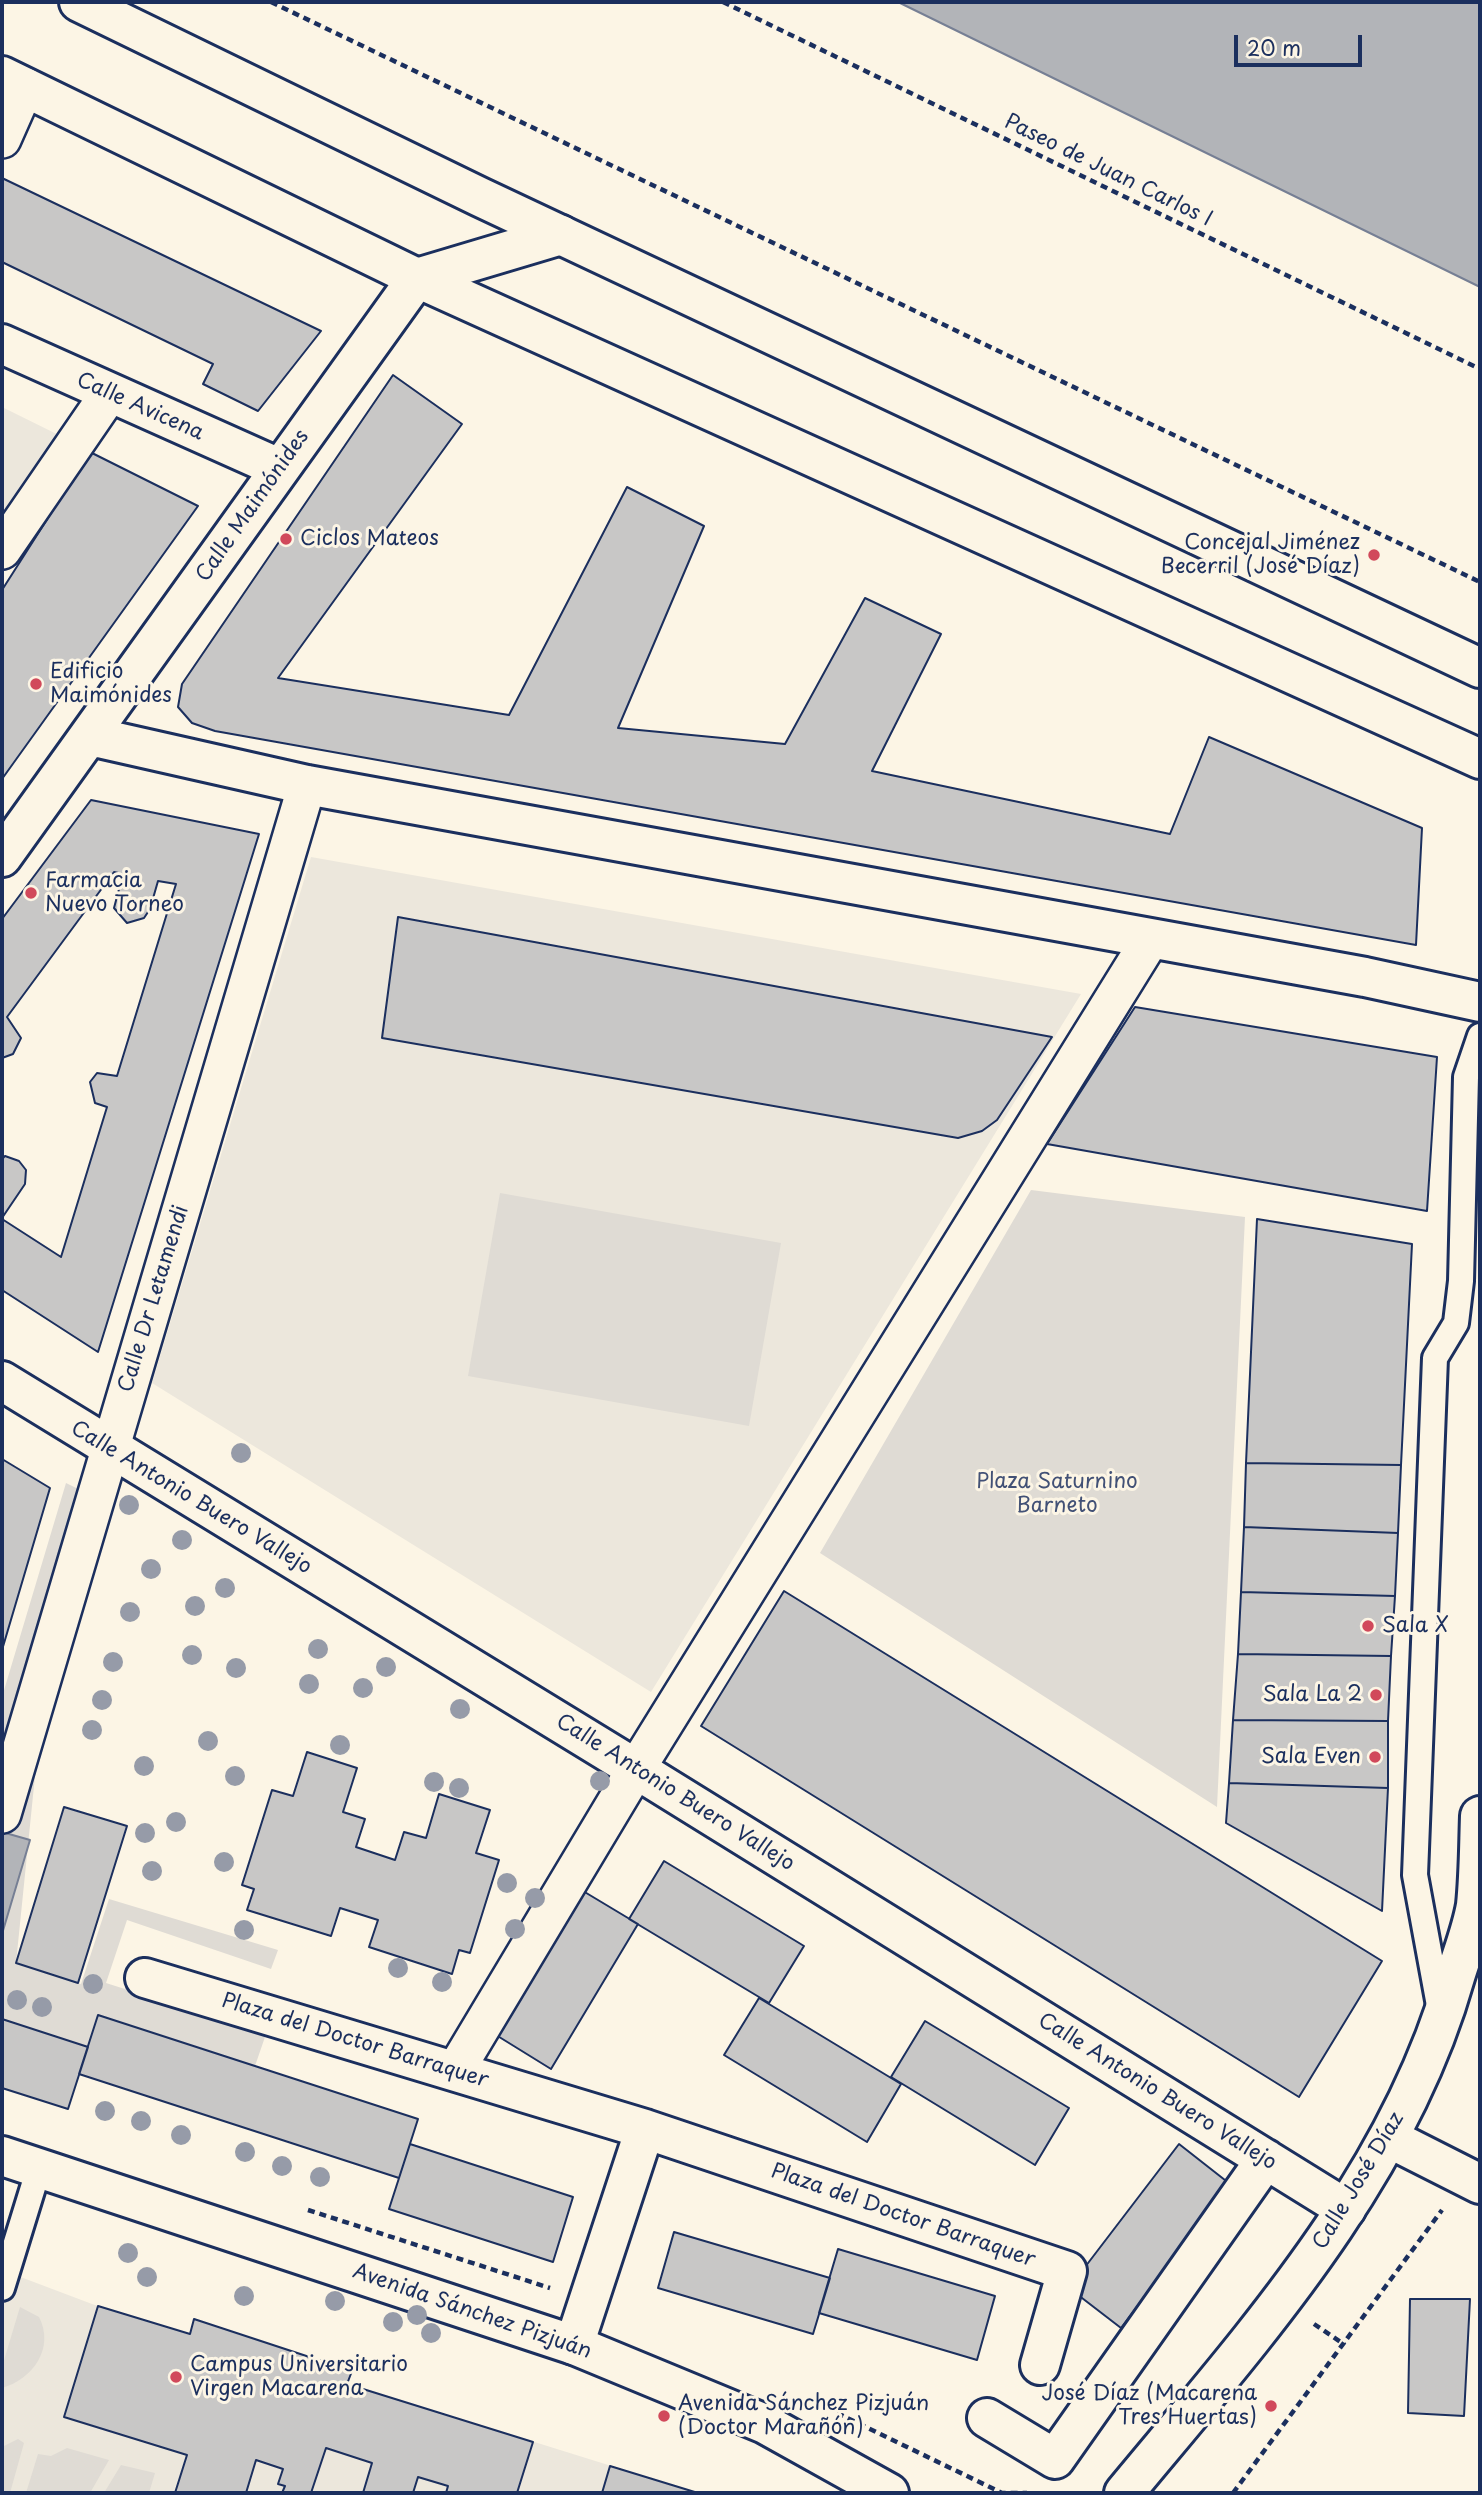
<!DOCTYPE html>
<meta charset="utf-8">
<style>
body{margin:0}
#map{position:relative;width:1482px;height:2495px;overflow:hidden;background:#fcf5e5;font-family:"Playpen Sans",sans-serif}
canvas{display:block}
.frame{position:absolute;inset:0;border:4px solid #1b2f5e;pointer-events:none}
.scale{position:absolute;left:1234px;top:35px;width:128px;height:32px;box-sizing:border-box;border:4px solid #1b2f5e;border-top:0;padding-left:9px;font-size:21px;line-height:24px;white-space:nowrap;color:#1b2f5e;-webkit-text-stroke:5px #fcf5e5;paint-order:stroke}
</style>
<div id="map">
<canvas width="1482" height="2495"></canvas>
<div class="frame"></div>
<div class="scale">20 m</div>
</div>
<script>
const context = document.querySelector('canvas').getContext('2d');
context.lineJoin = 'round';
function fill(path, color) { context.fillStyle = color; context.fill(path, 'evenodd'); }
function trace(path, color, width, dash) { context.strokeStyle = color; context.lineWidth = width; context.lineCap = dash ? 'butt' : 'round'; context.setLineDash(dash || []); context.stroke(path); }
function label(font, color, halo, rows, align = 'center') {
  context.font = font + ' "Playpen Sans",sans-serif'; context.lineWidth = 6; context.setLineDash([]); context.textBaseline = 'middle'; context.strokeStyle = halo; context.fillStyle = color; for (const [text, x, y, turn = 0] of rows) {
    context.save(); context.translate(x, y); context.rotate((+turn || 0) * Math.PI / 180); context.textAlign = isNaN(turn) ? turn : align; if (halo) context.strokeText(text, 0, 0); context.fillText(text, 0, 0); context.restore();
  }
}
fill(new Path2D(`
 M2,407L87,449L2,574Z
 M311,857L1081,994L651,1692L152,1383Z
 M2,2270L92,2304L698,2493H2Z`), '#ece7dc');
fill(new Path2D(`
 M1031,1190L1245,1217L1217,1807L820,1553Z
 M500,1193L781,1243L749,1426L468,1376Z
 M66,1483L113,1506L35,1776L16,1963L81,1984L109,1899L278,1950L271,1969L127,1920L106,1983L266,2034L255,2066L88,2047L2,2019V1697Z
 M20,2307L39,2317C55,2348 33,2379 2,2388V2367Z
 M18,2439L24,2443L10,2493H2V2447Z
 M67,2448L109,2460L90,2493H26L38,2454L51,2456Z
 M121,2465L155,2473L149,2493H104Z`), '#dfdbd4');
const water = new Path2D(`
 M898,2H1480V287Z
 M2,1832L30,1840L2,1934Z`);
fill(water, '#b2b4b8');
trace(water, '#767f94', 2);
const building = new Path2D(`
 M2,178L321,331L258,411L203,384L213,364L2,262Z
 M393,375L462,424L278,678L509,715L627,487L704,526L618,728L785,744L865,598L941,634L872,771L1170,834L1209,737L1422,828L1416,945L215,731L192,723L178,707L182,684Z
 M90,452L198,506L2,779V590Z
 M91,800L259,834L98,1352L2,1290V1219L61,1257L107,1107L95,1103L90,1082L97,1073L117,1076L176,884L158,881L150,909L144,918L127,923L114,908L123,874L114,872L7,1017L21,1038L13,1054L2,1058V919Z
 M398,917L1052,1037L997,1120L982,1131L958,1138L382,1038Z
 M1135,1007L1437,1057L1427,1211L1047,1144Z
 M5,1156L19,1161L26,1170L25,1184L2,1218V1159Z
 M1257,1219L1412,1244L1401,1465L1246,1463Z
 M2,1459L50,1488L2,1650Z
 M1246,1463L1401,1465L1398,1533L1244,1527Z
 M1244,1527L1398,1533L1395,1596L1241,1592Z
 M784,1591L1382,1961L1299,2097L701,1726Z
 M1241,1592L1395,1596L1391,1656L1238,1654Z
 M1238,1654L1391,1656L1388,1721L1233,1720Z
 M1233,1720L1388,1721V1788L1229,1783Z
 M307,1752L357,1768L343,1812L365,1819L356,1847L395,1860L404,1832L426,1838L439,1794L490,1810L476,1853L499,1860L470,1953L459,1950L452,1974L369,1947L378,1920L340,1908L331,1936L247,1910L254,1889L242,1885L272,1790L293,1796Z
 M1229,1783L1388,1788L1382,1911L1226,1823Z
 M64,1807L127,1826L78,1983L16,1963Z
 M664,1861L804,1946L769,2003L629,1919Z
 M583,1891L638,1924L551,2069L496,2035Z
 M759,1998L901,2084L867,2142L724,2055Z
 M98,2015L418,2119L399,2178L79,2074Z
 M2,2019L88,2047L68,2109L2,2088Z
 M925,2021L1069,2108L1035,2165L891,2077Z
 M410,2144L573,2197L553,2262L389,2209Z
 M1179,2144L1230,2184L1121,2328L1069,2288Z
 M674,2232L830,2278L813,2334L658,2288Z
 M838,2249L995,2296L977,2360L819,2313Z
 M1410,2299H1470L1464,2416L1408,2413Z
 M98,2306L190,2334L194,2319L352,2371L347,2384L533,2442L517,2493H446L448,2486L418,2477L413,2493H363L372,2463L326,2448L311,2493H282L285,2486L278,2484L283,2469L256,2460L246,2493H175L187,2455L64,2417Z
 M610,2466L698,2493H602Z`);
fill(building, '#c8c7c6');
trace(building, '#1b2f5e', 2);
const service = new Path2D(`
 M1440,2011L1415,1875L1435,1358L1456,1323L1461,1281L1466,1077L1480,1036
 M2,2288L39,2168`);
const pedestrian = new Path2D(`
 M2,139L25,87
 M2,550L109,394
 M2,1814L307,785
 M455,2071L636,1769L1150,940`);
const minor = new Path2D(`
 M2,344L279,468
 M90,736L307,785L1365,977L1480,1002
 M2,857L417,278L561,235
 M2,1381L636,1769L1346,2209
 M145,1978L645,2129L1067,2271L1040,2365
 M1389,2138L1480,2184
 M574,2345L645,2129
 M987,2418L1055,2459L1266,2159`);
const tertiary = new Path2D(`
 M2,2156L574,2345L765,2424L889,2493`);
const primary = new Path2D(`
 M79,2L480,197L1480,668
 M2,76L417,278L1480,759
 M1124,2493C1254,2336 1398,2178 1455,1977C1462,1954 1472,1929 1476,1905C1479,1876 1479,1845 1480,1816`);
trace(service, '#1b2f5e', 30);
trace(pedestrian, '#1b2f5e', 42);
trace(minor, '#1b2f5e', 44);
trace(tertiary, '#1b2f5e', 44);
trace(primary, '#1b2f5e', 44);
trace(new Path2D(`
 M271,2L1480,582
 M723,2L1480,369
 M308,2210L550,2288
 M1314,2324L1345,2345
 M837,2413L1002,2493H1027
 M1233,2493L1442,2210`), '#1b2f5e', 4.5, [7, 5]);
trace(service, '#fcf5e5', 24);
trace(pedestrian, '#fcf5e5', 37);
trace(minor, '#fcf5e5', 38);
trace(tertiary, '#fcf5e5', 38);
trace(primary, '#fcf5e5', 38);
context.fillStyle = '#969ba8';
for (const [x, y] of [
 [241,1453],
 [129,1505],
 [182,1540],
 [151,1569],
 [225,1588],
 [195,1606],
 [130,1612],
 [318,1649],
 [192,1655],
 [113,1662],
 [386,1667],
 [236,1668],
 [309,1684],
 [363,1688],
 [102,1700],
 [460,1709],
 [92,1730],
 [208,1741],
 [340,1745],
 [144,1766],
 [235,1776],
 [600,1781],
 [434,1782],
 [459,1788],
 [176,1822],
 [145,1833],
 [224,1862],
 [152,1871],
 [507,1883],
 [535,1898],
 [515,1929],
 [244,1930],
 [398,1968],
 [442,1982],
 [93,1984],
 [17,2000],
 [42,2007],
 [105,2111],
 [141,2121],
 [181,2135],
 [245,2152],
 [282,2166],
 [320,2177],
 [128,2253],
 [147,2277],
 [244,2296],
 [335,2301],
 [417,2315],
 [393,2322],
 [431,2333]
]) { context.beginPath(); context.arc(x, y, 10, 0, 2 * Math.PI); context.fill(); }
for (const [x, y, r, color] of [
 [286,539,7,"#d1495b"],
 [1374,555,7,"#d1495b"],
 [36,684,7,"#d1495b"],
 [31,893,7,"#d1495b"],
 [1368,1626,7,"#d1495b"],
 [1376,1695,7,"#d1495b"],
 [1375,1757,7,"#d1495b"],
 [176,2377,7,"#d1495b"],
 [1271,2406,7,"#d1495b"],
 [664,2416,7,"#d1495b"]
]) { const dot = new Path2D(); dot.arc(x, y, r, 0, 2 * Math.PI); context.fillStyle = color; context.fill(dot); trace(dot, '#fcf5e5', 2.5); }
label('21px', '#1b2f5e', '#fcf5e5', [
 ["Paseo de Juan Carlos I",1108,171,26],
 ["Calle Avicena",140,407,24],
 ["Calle Maimónides",253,506,-55],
 ["Calle Dr Letamendi",154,1299,-73],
 ["Calle Antonio Buero Vallejo",191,1498,31],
 ["Calle Antonio Buero Vallejo",675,1793,32],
 ["Plaza del Doctor Barraquer",355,2041,17],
 ["Calle Antonio Buero Vallejo",1157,2092,32],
 ["Calle José Díaz",1359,2181,-59],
 ["Plaza del Doctor Barraquer",903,2216,19],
 ["Avenida Sánchez Pizjuán",472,2312,19]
]);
label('21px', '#1b2f5e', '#fcf5e5', [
 ["Ciclos Mateos",300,539],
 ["Concejal Jiménez",1360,543,"right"],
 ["Becerril (José Díaz)",1360,567,"right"],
 ["Edificio",50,672],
 ["Maimónides",50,696],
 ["Farmacia",45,881],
 ["Nuevo Torneo",45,905],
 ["Sala X",1382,1626],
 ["Sala La 2",1362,1695,"right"],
 ["Sala Even",1361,1757,"right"],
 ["Campus Universitario",190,2365],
 ["Virgen Macarena",190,2389],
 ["José Díaz (Macarena",1257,2394,"right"],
 ["Tres Huertas)",1257,2418,"right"],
 ["Avenida Sánchez Pizjuán",678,2404],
 ["(Doctor Marañón)",678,2428]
], 'left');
label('21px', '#425176', '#fcf5e5', [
 ["Plaza Saturnino",1057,1482],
 ["Barneto",1057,1506]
]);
</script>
